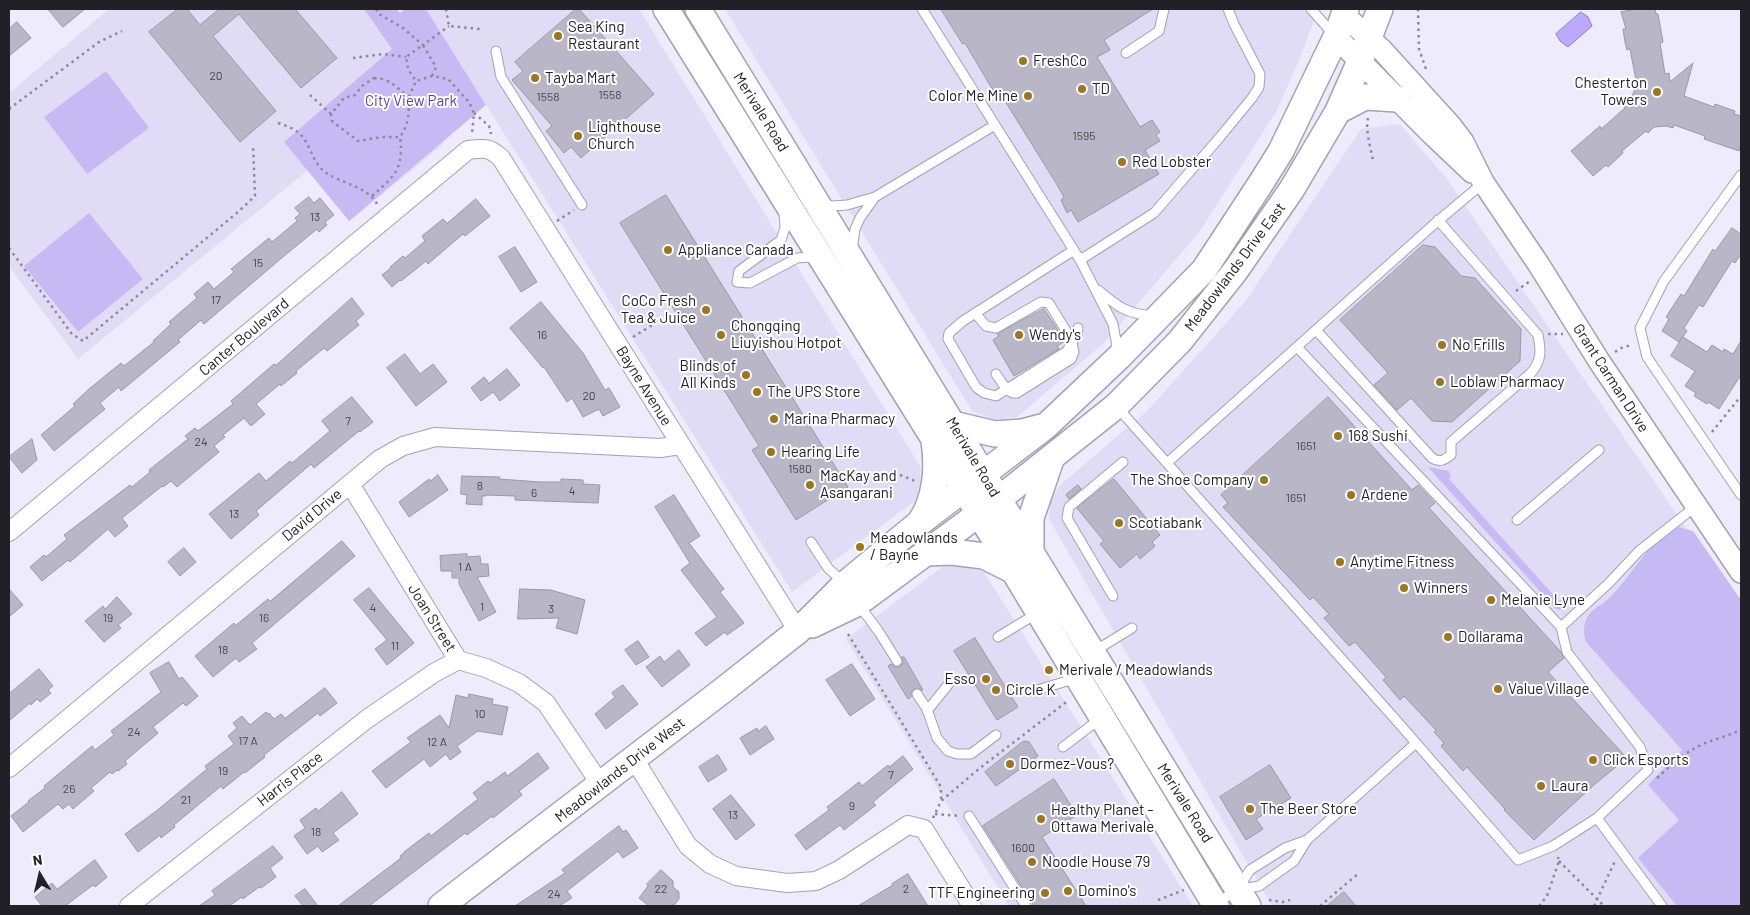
<!DOCTYPE html>
<style>
body{margin:0}
#map{position:relative;width:1750px;height:915px;overflow:hidden;background:#eeebfd;font-family:Barlow,sans-serif}
canvas{display:block}
.frame{position:absolute;inset:0;border:10px solid #212026;pointer-events:none}
.north{position:absolute;left:15px;top:850px;width:50px;height:50px;-webkit-text-stroke:4px #fff;paint-order:stroke;rotate:351deg;font-size:14px;font-weight:700;line-height:20px;text-align:center;color:#212026}
.north::after{content:'';display:block;margin:auto;width:18px;height:22px;background:#212026;clip-path:polygon(50% 0,100% 100%,50% 72%,0 100%)}
</style>
<div id="map">
<canvas width="1750" height="915"></canvas>
<div class="frame"></div>
<div class="north">N</div>
</div>
<script>
const context = document.querySelector('canvas').getContext('2d');
context.lineJoin = 'round';
function fill(path, color) { context.fillStyle = color; context.fill(path, 'evenodd'); }
function trace(path, color, width, dash) { context.strokeStyle = color; context.lineWidth = width; context.lineCap = dash ? 'butt' : 'round'; context.setLineDash(dash || []); context.stroke(path); }
function label(font, color, halo, rows, align = 'center') {
  context.font = font + ' Barlow,sans-serif'; context.lineWidth = 4; context.setLineDash([]); context.textBaseline = 'middle'; context.strokeStyle = halo; context.fillStyle = color; for (const [text, x, y, turn = 0] of rows) {
    context.save(); context.translate(x, y); context.rotate((+turn || 0) * Math.PI / 180); context.textAlign = isNaN(turn) ? turn : align; if (halo) context.strokeText(text, 0, 0); context.fillText(text, 0, 0); context.restore();
  }
}
fill(new Path2D(`
 M109,9H365L393,48L447,137L441,146L350,221L308,170L78,359L9,266V93Z
 M426,9H639L920,466V482L916,500L792,592Z
 M725,9H1318L1301,56L1276,112L1200,231L1104,343L1017,417L995,420L972,411Z
 M1400,124L1447,179L1741,608L1729,906H1272L1049,519L1050,501L1059,486L1147,411L1244,303L1361,129Z
 M945,565H967L984,572L1193,906H1009L846,639Z`), '#e1dcf6');
fill(new Path2D(`
 M364,9H396L400,13L405,9H426L486,105L349,221L284,142L392,49Z
 M106,71L149,128L87,174L44,117Z
 M89,213L143,279L78,332L24,266Z
 M1428,467L1449,471L1451,476L1449,479L1559,601L1567,594L1571,595L1572,602C1568,608 1562,612 1555,608Z
 M1678,527L1693,531L1741,600V905L1740,906H1677L1638,858L1679,820L1648,785L1682,750L1586,642C1583,632 1583,625 1588,616C1592,609 1600,606 1606,601C1633,577 1643,545 1678,527Z`), '#c6baf5');
const water = new Path2D(`
 M1581,12L1588,17L1592,26L1568,47L1560,41L1556,34Z`);
fill(water, '#bca9fd');
trace(water, '#8e80bc', 1);
const building = new Path2D(`
 M48,9H85L63,27Z
 M178,9H187L200,25L219,9H295L337,58L301,88L239,14L213,36L276,111L240,142L149,32Z
 M576,9H579L654,94L581,158L571,147L564,153L546,131L552,126L512,80L523,71L515,62Z
 M941,9H1153L1104,40L1110,50L1097,57L1140,127L1152,120L1160,132L1156,135L1160,141L1145,150L1159,174L1078,222L1071,210L1067,213L1061,200L1064,197L1056,183L1005,101H1001L997,97L965,43L963,44Z
 M1639,9H1655L1656,14H1658L1663,42L1660,43L1665,74L1669,73L1670,82L1693,63L1684,96L1714,107L1715,104L1735,111L1734,114L1741,116V144L1739,151L1704,139L1705,136L1674,125L1673,128L1666,126L1654,127L1648,133L1646,131L1622,151L1623,153L1608,167L1606,165L1593,176L1571,151L1600,126L1601,129L1625,108L1623,106L1630,101L1635,89L1633,80H1636L1630,49L1627,50L1625,42L1623,29H1626L1621,12Z
 M17,22L31,38L9,56V29Z
 M666,195L848,487L796,520L752,450L759,446L620,223Z
 M309,197L314,203L320,198L334,215L325,222L327,225L319,232L317,229L284,256L204,324L201,320L178,340L180,342L121,391L119,387L100,403L105,409L54,451L41,435L75,406L73,404L89,389L121,363L124,366L154,342L153,341L171,324L169,322L197,298L194,294L208,282L214,289L234,272L231,269L269,238L272,242L297,221L295,218L300,214L295,208Z
 M476,199L490,216L465,236L463,234L428,264L426,261L401,281L400,280L392,287L382,275L391,268L390,267L403,256L405,258L425,241L422,236L443,219L447,223Z
 M1732,228L1741,234V254L1735,263L1732,261L1703,307L1699,305L1684,328L1687,331L1679,342L1662,331L1669,319L1666,317L1681,294L1684,296L1713,249L1715,251Z
 M1423,245L1435,247L1461,276L1475,278L1521,329L1520,361L1452,422L1432,421L1411,398L1397,410L1374,385L1388,373L1340,320Z
 M515,247L537,282L521,292L499,257Z
 M352,298L364,314L356,321L359,325L327,351L324,348L296,371L297,373L281,386L280,384L256,404L265,414L251,426L244,418L223,435L225,437L214,446L219,452L177,487L171,481L163,487L162,486L122,518L128,526L115,537L108,529L70,562L68,560L42,581L30,567L44,555L46,557L67,539L64,535L130,485L132,487L150,472L149,470L188,439L185,436L195,428L198,431L233,404L231,401L274,364L276,365Z
 M541,302L583,353L605,390L609,388L620,407L603,416L599,409L583,417L572,398L567,402L544,367L543,368L510,328Z
 M1044,309L1065,341L1057,346L1059,349L1014,376L993,340L999,336L997,334Z
 M1683,337L1707,352L1712,345L1723,352L1724,349L1733,354L1741,341V375L1719,409L1708,402L1707,404L1694,396L1696,393L1685,386L1695,371L1671,356Z
 M405,354L420,374L433,364L447,382L416,406L387,368Z
 M507,369L520,385L500,401L493,392L481,401L471,388L484,377L489,383Z
 M352,397L373,422L360,432L359,431L314,468L311,464L256,511L259,515L231,539L209,514L259,473L266,481L290,461L292,463L330,431L322,421Z
 M1328,397L1412,490L1418,485L1435,503L1429,508L1561,652L1564,658L1548,672L1625,756L1616,764L1617,766L1595,784L1534,840L1504,810L1505,809L1467,767L1463,771L1441,746L1444,743L1434,732L1436,730L1404,696L1400,700L1383,680L1386,677L1355,642L1349,646L1324,618L1329,614L1313,597L1310,600L1223,507L1228,503L1221,495Z
 M32,439L37,460L22,473L9,457Z
 M438,475L448,490L409,517L399,502L429,479L430,481Z
 M462,476L500,477L499,479L540,482H561V479L583,480V484L600,485L598,503L515,500V496L486,495V496H482V505L466,504L467,495L461,494Z
 M1114,479L1160,535L1152,542L1155,546L1140,559L1137,554L1120,568L1100,544L1104,541L1077,508Z
 M1078,485L1081,489L1069,499L1066,495Z
 M674,495L700,536L689,543L724,589L720,592L744,623L727,635L725,632L706,646L695,633L717,617L681,570L690,563L655,507Z
 M342,541L355,556L252,643L257,649L239,662L236,658L213,677L195,656L234,623L235,626L268,599L270,601Z
 M184,548L196,562L180,576L168,562Z
 M467,554V557L480,556L481,564H488L489,576L477,577L496,612L479,621L459,584V578H452V571H441L440,556Z
 M369,588L414,643L387,665L375,649L387,640L354,600Z
 M9,589L23,605L9,617Z
 M520,589L551,590L585,600L577,634L556,628L559,618L518,619Z
 M117,597L132,614L118,625L121,628L104,642L85,621L103,606L105,609Z
 M975,638L1018,707L997,720L954,651Z
 M638,641L649,657L636,665L625,650Z
 M679,650L690,665L662,687L646,667L660,656L664,662Z
 M902,657H904L923,690L914,689L911,692V697L908,699L888,666L891,664L895,667H900L903,663Z
 M169,662L179,679L182,677L198,696L186,706L183,703L153,727L158,733L125,761L127,764L118,771L117,770L112,774L110,772L91,788L94,791L73,809L69,804L63,809L58,804L23,832L11,816L29,802L28,801L45,788L44,786L92,746L95,750L114,735L111,731L161,692L150,673Z
 M852,664L875,699L850,716L826,680Z
 M39,669L53,686L48,690L51,693L40,702L37,699L31,705L30,703L9,721V694Z
 M623,685L638,704L606,729L595,714L615,697L612,693Z
 M325,688L337,703L320,716L318,713L264,755L265,757L245,773L244,772L223,789L221,786L174,825L175,827L161,838L160,835L138,852L125,834L155,812L207,769L205,766L234,744L228,736L237,728L233,723L242,716L250,725L266,712L268,714L269,713L274,719L281,714L285,718Z
 M469,694L493,699L492,704L508,707L502,735L478,731L457,746L461,752L450,760L446,754L430,767L424,759L386,788L372,771L411,742L407,738L440,715L449,728L456,695L468,698Z
 M766,726L774,739L750,755L740,738L757,728L758,731Z
 M1024,741L1029,742L1038,756L996,786L985,772Z
 M538,753L549,768L519,791L522,795L493,818L492,816L467,835L465,833L369,906H338L401,858L400,856L404,853V852L429,833L431,836L478,799L473,793L488,781L490,783L505,772L507,776Z
 M718,755L727,770L708,782L699,767Z
 M903,756L913,769L873,802L876,805L844,830L840,825L806,850L795,835L829,810L827,807L859,782L862,786L888,765L889,767Z
 M1270,765L1291,798L1256,819L1263,829L1246,840L1220,797Z
 M1054,779L1077,815L1042,837L1086,906H1034L983,826Z
 M342,792L358,814L333,833L339,840L322,852L318,846L307,854L294,836L305,828L300,820L316,808L318,811Z
 M731,795L755,825L736,840L713,809Z
 M619,826L623,832L626,830L638,848L623,858L618,851L567,891L572,898L559,906H515L565,873L562,870Z
 M273,846L283,858L270,868L276,877L261,888L259,887L243,899L242,897L229,906H199L215,895L212,891Z
 M95,860L107,877L95,887L93,885L65,906H42L35,897L52,883L57,889Z
 M661,870L673,881V887L679,892V899L674,905L668,906H649L639,898L648,886L647,884Z
 M908,874L928,906H858L893,885L892,884Z
 M305,889L318,906H303L295,896Z
 M1344,892L1356,906H1327Z`);
fill(building, '#b9b6c7');
trace(building, '#9b97a8', 1);
const service = new Path2D(`
 M922,9L1080,260L1113,324L1118,352
 M1311,9L1334,35
 M496,51L501,77L582,205
 M1126,53L1159,31L1164,9
 M1741,175L1664,281L1640,328L1647,357L1741,495
 M822,203L832,206L847,205L875,197L995,125
 M784,213L785,228L781,240L739,271L737,282L750,283L797,258L809,257L816,260
 M852,250L855,229L860,218L875,197
 M1074,250L963,321L949,333L948,339L976,387L984,393L996,396L1067,351L1077,334L1078,328
 M1080,260L1154,213L1220,137L1252,98L1259,87L1260,74L1234,24L1228,9
 M1098,290C1118,307 1127,314 1154,316
 M975,313L986,326L996,328L1041,302L1049,303L1071,339L1074,352L1071,359L1017,393H1013L1007,390L996,374
 M1316,330L1432,458C1440,463 1444,460 1451,455V442L1531,373C1542,360 1541,351 1538,335L1438,220
 M1297,347L1561,627
 M1117,407L1396,720L1518,860L1553,846L1597,818L1648,770L1640,747L1567,652L1561,627L1609,583L1639,551L1696,506
 M1167,463L1432,226L1483,183
 M1517,520L1599,450
 M811,542L828,568L845,584
 M1113,596L1067,518L1069,507L1123,462
 M859,605L879,632L897,661
 M998,637L1036,614
 M1093,652L1132,628
 M1034,691L1077,678
 M917,694L927,709L937,738L948,751L957,754H971L996,735
 M927,711L951,681
 M1063,747L1101,718
 M969,816L1026,906
 M1597,818L1662,906
 M1239,887L1250,870L1285,848L1307,840
 M1217,903L1237,890L1259,886L1294,861L1307,840L1416,743`);
const minor = new Path2D(`
 M350,484L458,660L486,668L519,683L546,703L601,785
 M9,532L468,150C485,148 489,147 501,158L798,631
 M634,759L688,846L710,864L736,876L787,883L816,881L839,870L908,825L924,829L972,906
 M9,768L380,459L403,446L435,437L660,448L681,445
 M129,906L367,719L434,673L458,660`);
const tertiary = new Path2D(`
 M1344,15L1382,50L1451,126L1463,142L1483,182L1539,265L1599,361L1741,572
 M1336,37L1433,135L1472,172`);
const secondary = new Path2D(`
 M666,9L934,439L1216,906
 M698,9L1248,906
 M1338,111L1365,97L1397,99
 M953,424L995,434L1022,432L1041,427
 M920,522C936,499 938,467 934,441
 M1031,550V518L1052,457
 M925,553L952,552L984,556L1014,571
 M812,625L858,603L999,499L1116,406L1180,341L1236,270L1292,189L1338,111L1360,61L1380,9
 M441,906L722,691L798,631L845,584L918,524L1046,426L1119,357L1204,270L1261,183L1281,151L1336,37L1346,9`);
trace(service, '#a4a1b2', 11);
trace(minor, '#a4a1b2', 20);
trace(tertiary, '#a4a1b2', 24);
trace(secondary, '#a4a1b2', 28);
trace(new Path2D(`
 M376,9L379,14L403,28L423,45L449,26
 M446,9L449,26L480,29
 M1418,9L1419,49L1427,72
 M353,58L383,54L406,57
 M432,76L436,67L423,45L406,57L408,69L416,81L432,76L448,79L469,102L474,113L472,134
 M374,78C392,79 396,88 409,97C409,111 409,125 400,137H381L358,141L332,121L331,114L344,98L355,95L362,86Z
 M310,95L331,114
 M409,97L416,81
 M9,109L99,42L122,31
 M474,113L489,126L491,134
 M1368,118C1365,131 1371,148 1373,161
 M278,123C287,126 296,129 302,136C311,147 313,163 325,172C342,184 367,186 377,204
 M372,196C395,176 404,168 400,137
 M557,221L574,210
 M9,248L72,334L83,341L238,212L255,196L253,145
 M1516,291L1530,281
 M1548,334H1563
 M633,337L657,322
 M1615,352L1623,347L1632,345
 M1712,432L1741,396
 M900,475L913,480V483
 M848,634L941,787V801
 M1657,778C1671,765 1684,753 1701,745C1714,739 1728,736 1741,730
 M935,814L959,816
 M933,818L941,801L980,768L1069,700
 M1559,861L1604,906
 M1158,900L1184,890
 M1269,900L1283,902L1290,900
 M1320,906L1359,873
 M1539,906L1547,896L1559,861L1558,857
 M1594,906L1615,861`), '#8b8996', 2.5, [2.5, 4]);
trace(service, '#fff', 9);
trace(minor, '#fff', 18);
trace(tertiary, '#fff', 21);
trace(secondary, '#fff', 25);
for (const [x, y, r, color] of [
 [558,36,5,"#9a7621"],
 [1023,61,5,"#9a7621"],
 [535,78,5,"#9a7621"],
 [1082,89,5,"#9a7621"],
 [1657,92,5,"#9a7621"],
 [1028,96,5,"#9a7621"],
 [578,136,5,"#9a7621"],
 [1122,162,5,"#9a7621"],
 [668,250,5,"#9a7621"],
 [706,310,5,"#9a7621"],
 [721,335,5,"#9a7621"],
 [1019,335,5,"#9a7621"],
 [1442,345,5,"#9a7621"],
 [746,375,5,"#9a7621"],
 [1440,382,5,"#9a7621"],
 [757,392,5,"#9a7621"],
 [774,419,5,"#9a7621"],
 [1338,436,5,"#9a7621"],
 [771,452,5,"#9a7621"],
 [1264,480,5,"#9a7621"],
 [810,485,5,"#9a7621"],
 [1351,495,5,"#9a7621"],
 [1119,523,5,"#9a7621"],
 [860,547,5,"#9a7621"],
 [1340,562,5,"#9a7621"],
 [1404,588,5,"#9a7621"],
 [1491,600,5,"#9a7621"],
 [1448,637,5,"#9a7621"],
 [1049,670,5,"#9a7621"],
 [986,679,5,"#9a7621"],
 [1498,689,5,"#9a7621"],
 [996,690,5,"#9a7621"],
 [1593,760,5,"#9a7621"],
 [1010,764,5,"#9a7621"],
 [1541,786,5,"#9a7621"],
 [1250,809,5,"#9a7621"],
 [1041,819,5,"#9a7621"],
 [1032,862,5,"#9a7621"],
 [1068,891,5,"#9a7621"],
 [1045,893,5,"#9a7621"]
]) { const dot = new Path2D(); dot.arc(x, y, r, 0, 2 * Math.PI); context.fillStyle = color; context.fill(dot); trace(dot, '#fff', 2); }
label('12px', '#47464e', null, [
 ["20",216,76],
 ["1558",610,95],
 ["1558",548,97],
 ["1595",1084,136],
 ["13",315,217],
 ["15",258,263],
 ["17",216,300],
 ["16",542,335],
 ["20",589,396],
 ["7",348,421],
 ["24",201,442],
 ["1651",1306,446],
 ["1580",800,469],
 ["8",480,486],
 ["4",572,491],
 ["6",534,493],
 ["1651",1296,498],
 ["13",234,514],
 ["1 A",465,567],
 ["1",482,607],
 ["4",373,608],
 ["3",551,609],
 ["19",108,618],
 ["16",264,618],
 ["11",395,646],
 ["18",223,650],
 ["10",480,714],
 ["24",134,732],
 ["17 A",248,741],
 ["12 A",437,742],
 ["19",223,771],
 ["7",891,775],
 ["26",69,789],
 ["21",186,800],
 ["9",852,806],
 ["13",733,815],
 ["18",316,832],
 ["1600",1023,848],
 ["22",661,889],
 ["2",906,889],
 ["24",554,894]
]);
label('15px', '#212026', '#fff', [
 ["Sea King",568,27],
 ["Restaurant",568,44],
 ["FreshCo",1033,61],
 ["Tayba Mart",545,78],
 ["Chesterton",1647,83,"right"],
 ["Towers",1647,100,"right"],
 ["TD",1092,89],
 ["Color Me Mine",1018,96,"right"],
 ["Lighthouse",588,127],
 ["Church",588,144],
 ["Red Lobster",1132,162],
 ["Appliance Canada",678,250],
 ["CoCo Fresh",696,301,"right"],
 ["Tea & Juice",696,318,"right"],
 ["Chongqing",731,326],
 ["Liuyishou Hotpot",731,343],
 ["Wendy's",1029,335],
 ["No Frills",1452,345],
 ["Blinds of",736,366,"right"],
 ["All Kinds",736,383,"right"],
 ["Loblaw Pharmacy",1450,382],
 ["The UPS Store",767,392],
 ["Marina Pharmacy",784,419],
 ["168 Sushi",1348,436],
 ["Hearing Life",781,452],
 ["MacKay and",820,476],
 ["Asangarani",820,493],
 ["The Shoe Company",1254,480,"right"],
 ["Ardene",1361,495],
 ["Scotiabank",1129,523],
 ["Meadowlands",870,538],
 ["/ Bayne",870,555],
 ["Anytime Fitness",1350,562],
 ["Winners",1414,588],
 ["Melanie Lyne",1501,600],
 ["Dollarama",1458,637],
 ["Merivale / Meadowlands",1059,670],
 ["Esso",976,679,"right"],
 ["Value Village",1508,689],
 ["Circle K",1006,690],
 ["Click Esports",1603,760],
 ["Dormez-Vous?",1020,764],
 ["Laura",1551,786],
 ["The Beer Store",1260,809],
 ["Healthy Planet -",1051,810],
 ["Ottawa Merivale",1051,827],
 ["Noodle House 79",1042,862],
 ["Domino's",1078,891],
 ["TTF Engineering",1035,893,"right"]
], 'left');
label('15px', '#5c3d9d', '#fff', [
 ["City View Park",411,101]
]);
label('15px', '#212026', '#fff', [
 ["Merivale Road",761,112,58],
 ["Meadowlands Drive East",1235,267,-53],
 ["Canter Boulevard",244,337,-40],
 ["Grant Carman Drive",1611,378,57],
 ["Bayne Avenue",644,386,58],
 ["Merivale Road",973,457,59],
 ["David Drive",312,515,-40],
 ["Joan Street",432,618,58],
 ["Meadowlands Drive West",620,770,-38],
 ["Harris Place",290,779,-38],
 ["Merivale Road",1185,803,58]
]);
</script>
